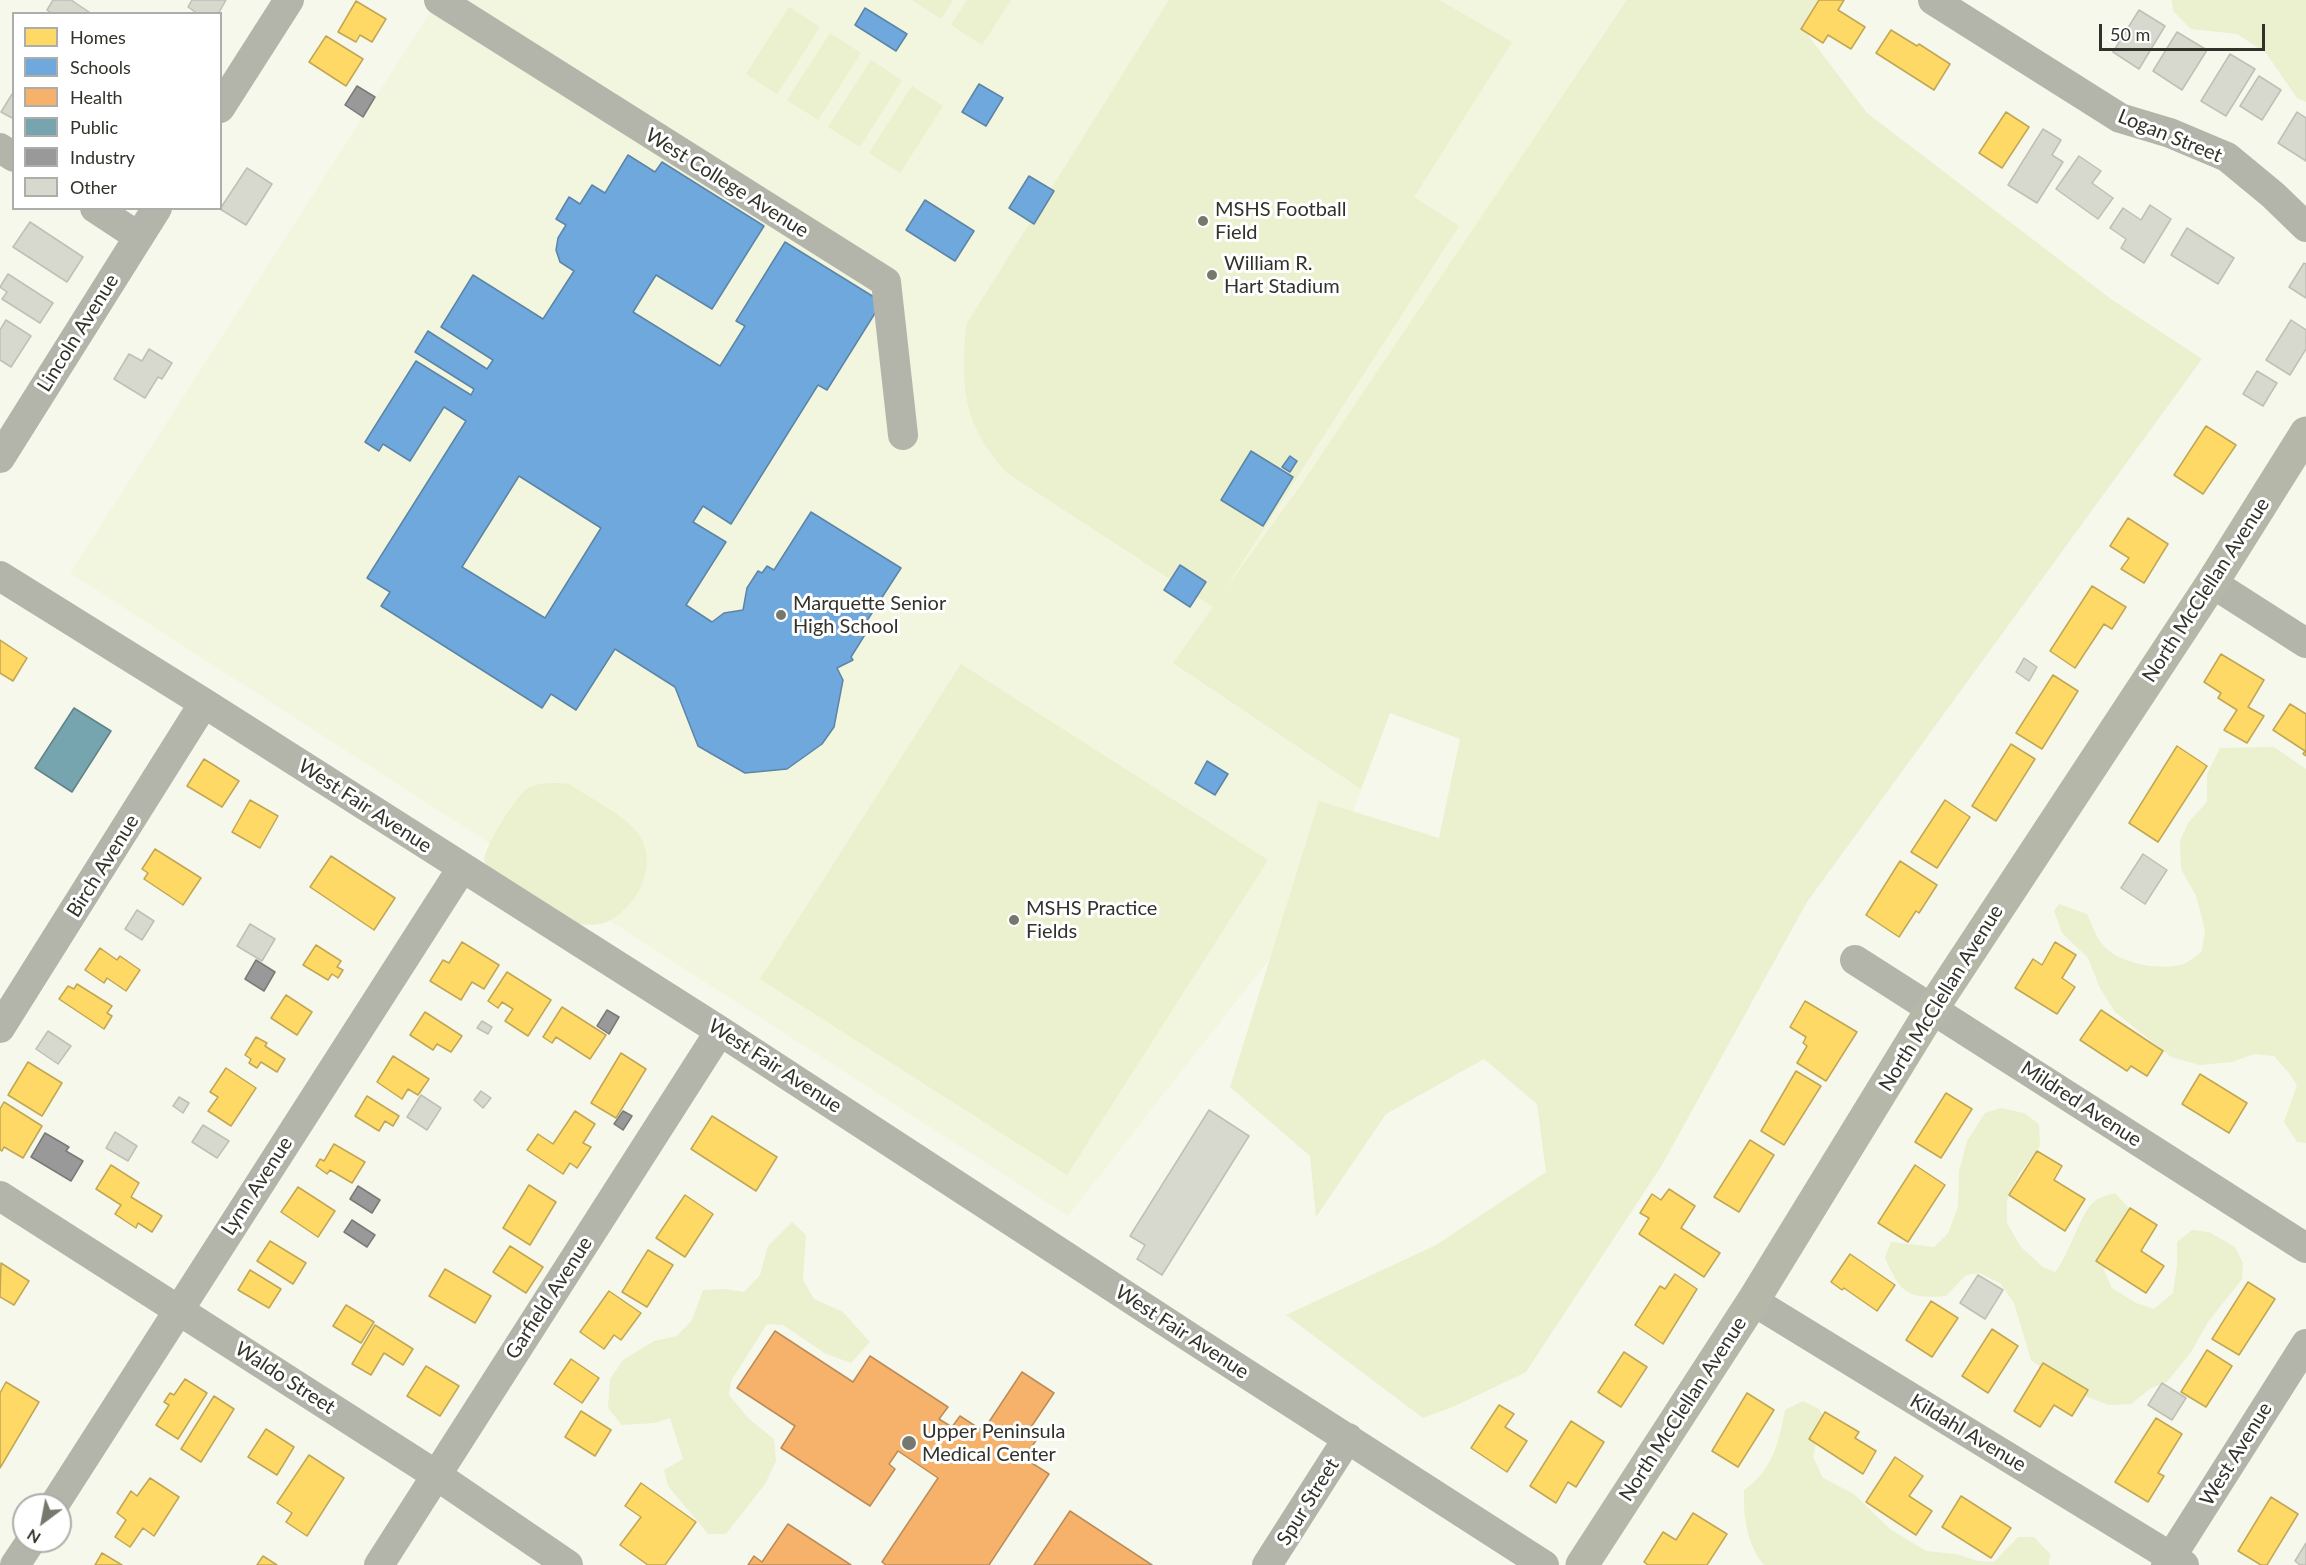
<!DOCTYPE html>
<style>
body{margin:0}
#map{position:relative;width:2306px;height:1565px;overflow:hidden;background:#f6f8ec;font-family:Lato,sans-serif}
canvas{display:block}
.legend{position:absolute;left:12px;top:12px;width:210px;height:198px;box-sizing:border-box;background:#fff;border:2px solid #adada9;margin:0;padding:8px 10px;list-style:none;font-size:18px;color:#313229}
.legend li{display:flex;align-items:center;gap:12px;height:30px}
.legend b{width:30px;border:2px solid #adada9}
.north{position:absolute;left:12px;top:1493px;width:60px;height:60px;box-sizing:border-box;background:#fff;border:2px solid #adada9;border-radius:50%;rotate:212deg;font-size:16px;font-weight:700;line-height:24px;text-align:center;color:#313229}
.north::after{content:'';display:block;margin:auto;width:21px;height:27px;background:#76776d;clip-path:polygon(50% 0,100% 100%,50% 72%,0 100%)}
.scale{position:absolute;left:2099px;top:24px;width:166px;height:27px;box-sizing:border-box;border:3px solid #313229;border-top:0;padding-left:8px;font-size:18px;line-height:21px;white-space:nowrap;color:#313229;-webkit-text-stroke:4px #fff;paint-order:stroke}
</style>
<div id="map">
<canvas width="2306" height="1565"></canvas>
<ul class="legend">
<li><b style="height:16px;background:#ffd966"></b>Homes</li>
<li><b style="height:16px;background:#6fa8dc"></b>Schools</li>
<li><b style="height:16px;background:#f6b26b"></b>Health</li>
<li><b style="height:16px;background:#76a5af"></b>Public</li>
<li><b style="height:16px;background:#999"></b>Industry</li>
<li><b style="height:16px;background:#d7d9ce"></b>Other</li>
</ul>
<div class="north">N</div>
<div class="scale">50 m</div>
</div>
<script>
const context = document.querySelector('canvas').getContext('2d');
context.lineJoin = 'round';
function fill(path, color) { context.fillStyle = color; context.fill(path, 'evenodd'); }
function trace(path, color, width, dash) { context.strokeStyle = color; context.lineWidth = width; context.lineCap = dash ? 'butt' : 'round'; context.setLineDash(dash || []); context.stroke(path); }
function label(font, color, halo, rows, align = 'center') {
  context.font = font + ' Lato,sans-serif'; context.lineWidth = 6; context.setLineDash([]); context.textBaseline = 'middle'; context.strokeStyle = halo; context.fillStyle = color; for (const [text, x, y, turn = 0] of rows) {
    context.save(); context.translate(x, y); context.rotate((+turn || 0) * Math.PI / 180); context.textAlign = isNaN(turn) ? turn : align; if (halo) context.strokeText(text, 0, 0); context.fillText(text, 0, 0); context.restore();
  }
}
fill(new Path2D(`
 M438,0H1660L1323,891L1068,1216L70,573Z`), '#f2f6df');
fill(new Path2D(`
 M912,0H953L941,19Z
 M967,0H1011L982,45L951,25Z
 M1169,0H1439L1512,42L1414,197L1459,226L1223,592L1299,488L1627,0H1821L1801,26L1867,113L2111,299L2202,359L1807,902L1662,1165L1526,1372L1455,1406L1423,1418L1286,1315L1436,1245L1546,1172L1537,1104L1484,1059L1386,1114L1316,1217L1310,1156L1230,1087L1319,801L1439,838L1460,739L1390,713L1361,789L1173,663L1213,607L1007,473C962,423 961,388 966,325Z
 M2172,0H2306V102L2297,98L2266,53L2237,34L2191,29L2173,11Z
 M789,7L820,27L777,94L746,74Z
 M830,33L861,53L818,120L787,100Z
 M871,60L902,80L860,147L828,127Z
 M912,86L943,106L900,173L869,153Z
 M961,664L1268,860L1067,1175L760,979Z
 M2274,747L2306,769V1143L2297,1142L2284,1122L2297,1085L2289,1073L2274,1056L2254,1054L2232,1062L2200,1065L2171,1057L2115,1012L2100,988L2088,958L2062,933L2054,911L2059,904L2087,914C2093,926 2095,937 2105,947C2121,964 2161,971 2183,964C2190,962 2197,955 2202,951L2205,930L2196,896L2181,869L2180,841L2188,823L2207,802V774L2220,748Z
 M559,783L569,784C588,797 628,817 639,835C659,865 638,905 609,921C599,926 588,925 577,924L486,866L484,859C487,844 516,794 530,787C539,783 549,783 559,783Z
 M2001,1108L2024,1113L2039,1124L2040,1146L2019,1174L2007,1200V1223L2021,1247L2043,1267L2055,1272C2069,1256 2082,1208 2096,1200C2101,1197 2109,1195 2115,1193L2135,1215L2104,1270L2112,1288L2136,1303L2154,1309L2173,1293L2177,1266V1242L2192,1230L2209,1232L2235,1247L2243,1263L2242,1279L2208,1322L2191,1352L2167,1382L2151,1388L2131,1404L2109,1405L2077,1393L2054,1378L2031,1360L2014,1303L2000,1283L1979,1273L1966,1275L1946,1296C1906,1299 1901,1293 1885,1258L1891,1242L1934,1247L1948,1233L1958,1207L1959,1171L1967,1141L1985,1113Z
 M792,1222L806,1235L803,1280L814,1299L843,1312L870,1342L851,1363L826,1354L783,1325L767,1324L731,1381L729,1395L749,1419L774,1439L776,1461L765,1484L726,1534H708L668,1486L664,1470L683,1459L670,1418L655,1423L622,1425L608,1408L610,1379L623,1360L654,1341L677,1336L692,1320L703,1290L725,1289L744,1292L760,1275L768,1246Z
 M1803,1401L1819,1409L1829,1426L1817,1437L1813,1457L1823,1478L1854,1494L1890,1529L1926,1551L1956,1554L1978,1561L1994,1562L2018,1537H2034L2050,1554L2049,1565H1764C1747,1545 1743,1516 1744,1490C1772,1471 1779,1442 1785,1410Z`), '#ebf0cf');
const homes = new Path2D(`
 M1819,0H1844L1838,10L1865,27L1851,49L1828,35L1823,43L1801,29Z
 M356,1L386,19L372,42L360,35L356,42L338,32Z
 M1891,30L1917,46L1919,44L1950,64L1934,90L1876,53Z
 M326,36L363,59L346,86L309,62Z
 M2006,112L2029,127L2002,168L1979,153Z
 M2206,426L2236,445L2203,494L2174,475Z
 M2128,518L2168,544L2144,583L2121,569L2129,558L2110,546Z
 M2092,586L2126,607L2112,629L2104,624L2075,668L2050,651Z
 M0,640L27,658L13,681L0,673Z
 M2221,654L2264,680L2248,707L2264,716L2247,743L2224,730L2237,710L2218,698L2221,693L2204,682Z
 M2053,675L2078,691L2042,749L2016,733Z
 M2290,704L2306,714V756L2303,754L2305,751L2273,730Z
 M2011,744L2035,759L1996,821L1972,806Z
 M2177,746L2207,766L2158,842L2129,823Z
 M204,759L239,781L222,807L187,786Z
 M250,800L278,816L260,848L232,832Z
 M1945,800L1970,817L1937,868L1911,852Z
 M155,849L201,878L183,905L144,879L148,873L142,869Z
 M331,856L395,898L374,930L310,887Z
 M1900,861L1937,885L1919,913L1916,911L1899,937L1866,915Z
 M462,942L499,965L484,989L472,982L461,1000L430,981L443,960L449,963Z
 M2055,942L2076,955L2062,978L2075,987L2057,1014L2015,988L2033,959L2042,965Z
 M316,945L341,961L337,967L343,970L338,978L332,974L328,980L303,965Z
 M100,948L117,960L120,956L140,970L126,991L107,978L104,983L85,970Z
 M507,972L551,1000L528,1036L505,1021L513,1009L502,1002L498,1008L488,1001Z
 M77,984L112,1006L107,1013L112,1016L104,1029L59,999L68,986L74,989Z
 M286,995L312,1012L297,1035L271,1018Z
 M1805,1001L1857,1032L1826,1081L1797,1063L1807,1046L1803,1043L1806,1037L1790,1027Z
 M562,1007L606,1035L590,1059L556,1037L552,1043L543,1037Z
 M2101,1010L2163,1051L2147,1076L2131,1066L2127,1071L2080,1040Z
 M425,1012L462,1036L451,1052L437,1044L433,1050L410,1035Z
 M256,1037L267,1043L265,1046L285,1059L277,1072L261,1062L257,1068L249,1063L251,1059L245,1055Z
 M621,1053L646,1069L616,1118L591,1103Z
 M393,1056L429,1079L418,1095L408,1089L402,1099L377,1082Z
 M28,1062L62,1083L42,1116L8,1095Z
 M226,1068L256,1088L231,1126L208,1111L218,1097L210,1092Z
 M1796,1071L1821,1086L1784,1145L1761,1131Z
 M2200,1074L2247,1103L2229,1133L2182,1104Z
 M1946,1093L1972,1109L1941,1158L1915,1142Z
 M367,1096L399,1116L393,1126L385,1121L379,1131L355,1116Z
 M4,1102L42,1126L23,1158L4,1147L2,1151L0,1150V1109Z
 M575,1111L595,1124L583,1143L591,1147L577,1168L570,1163L563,1174L527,1150L538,1134L553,1144Z
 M712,1116L777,1157L756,1191L691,1149Z
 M1750,1140L1774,1155L1739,1212L1714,1197Z
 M334,1144L365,1162L352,1183L330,1170L327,1174L316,1166L320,1159L324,1161Z
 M2037,1151L2062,1166L2054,1180L2085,1199L2065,1231L2009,1195Z
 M111,1165L139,1183L131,1197L162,1216L152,1232L138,1223L136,1228L115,1214L121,1205L96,1189Z
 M1915,1165L1945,1185L1908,1242L1878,1223Z
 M529,1185L556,1202L530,1245L503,1228Z
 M298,1187L335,1211L318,1237L281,1212Z
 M1669,1189L1695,1206L1681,1228L1720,1253L1704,1277L1639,1234L1649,1218L1640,1213L1652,1194L1661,1200Z
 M685,1195L713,1214L685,1257L656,1238Z
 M2130,1208L2157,1225L2141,1251L2164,1266L2146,1293L2096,1261Z
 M270,1241L306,1263L293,1284L257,1261Z
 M510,1246L543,1267L526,1293L493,1272Z
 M648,1250L673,1265L647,1307L622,1292Z
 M1850,1254L1895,1285L1877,1311L1844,1288L1842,1290L1831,1282Z
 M1,1263L29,1281L14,1305L0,1297Z
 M445,1269L491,1296L475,1323L429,1296Z
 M250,1270L281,1289L269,1308L238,1290Z
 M1675,1274L1697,1289L1663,1344L1635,1325L1660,1286L1665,1289Z
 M2248,1282L2275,1299L2239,1355L2212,1339Z
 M609,1291L641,1313L621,1340L614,1335L604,1349L580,1332Z
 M1931,1301L1958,1318L1932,1357L1906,1340Z
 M346,1305L374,1322L361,1343L333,1326Z
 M375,1325L413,1349L403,1365L384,1353L371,1375L352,1364Z
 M1992,1329L2018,1346L1988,1393L1962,1376Z
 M2207,1350L2232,1366L2206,1407L2181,1392Z
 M1624,1352L1647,1367L1621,1407L1598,1392Z
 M571,1359L599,1378L582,1403L554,1384Z
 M2043,1363L2088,1390L2072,1416L2054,1405L2040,1427L2014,1411Z
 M426,1366L459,1386L440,1416L407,1396Z
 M185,1379L207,1393L178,1439L156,1425L169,1405L164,1402L170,1393L174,1395Z
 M6,1382L39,1402L0,1468V1393Z
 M1747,1393L1774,1410L1738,1467L1712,1451Z
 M214,1396L234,1409L201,1462L181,1449Z
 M1499,1405L1514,1414L1505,1427L1527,1441L1507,1472L1471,1448Z
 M581,1411L611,1430L595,1456L565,1437Z
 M1825,1412L1859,1432L1855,1438L1876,1451L1863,1474L1809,1439Z
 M2156,1418L2182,1434L2158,1473L2164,1476L2148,1502L2115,1482Z
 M1571,1421L1604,1442L1576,1487L1568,1482L1556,1503L1530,1486Z
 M266,1429L294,1447L277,1475L248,1457Z
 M309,1455L344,1478L307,1536L286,1522L292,1513L277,1503Z
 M1895,1457L1923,1476L1909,1496L1932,1511L1916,1535L1866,1502Z
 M150,1478L179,1497L154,1536L143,1528L130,1547L115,1537L126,1520L117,1513L131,1491L137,1496Z
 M641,1483L696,1522L665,1565H648L620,1545L641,1517L625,1506Z
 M1961,1496L2011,1528L1991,1558L1942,1527Z
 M2271,1497L2298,1514L2267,1565H2261L2238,1551Z
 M1693,1513L1727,1534L1707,1565H1648L1644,1562L1663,1532L1676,1540Z
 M102,1553L122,1565H95Z
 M263,1556L277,1565H257Z`);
fill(homes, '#ffd966');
trace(homes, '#c1a754', 1.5);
const schools = new Path2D(`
 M865,8L907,34L896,51L855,25Z
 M979,84L1003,98L986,126L962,112Z
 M628,155L655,172L662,162L764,226L712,309L656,275L633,312L720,366L745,326L736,321L785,242L882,302L827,390L818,385L731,524L703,506L693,522L726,542L686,605L712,622L724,613L743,610L747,588L758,571L762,573L767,566L774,570L811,512L901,568L861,630L866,633L851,657L853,660L837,668L843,680L834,727L822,744L787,769L745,773L698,746L675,687L615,649L576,710L551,694L542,708L381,606L390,592L367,578L466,421L444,407L410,461L383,444L379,451L365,442L416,361L471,395L474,389L415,352L428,331L487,369L493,360L441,327L473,275L543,319L574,271L560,262L556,250L558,238L566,225L556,219L569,197L580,204L592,185L605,193ZM519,476L601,528L545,618L462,567Z
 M1029,176L1054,191L1034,224L1009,208Z
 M925,200L974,231L955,261L906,230Z
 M1251,451L1293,477L1263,526L1221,500Z
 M1290,456L1297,461L1290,472L1282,467Z
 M1180,565L1206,582L1190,607L1164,590Z
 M1207,761L1228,774L1215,795L1195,783Z`);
fill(schools, '#6fa8dc');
trace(schools, '#5c85a6', 1.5);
const health = new Path2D(`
 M775,1331L853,1382L870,1356L948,1407L939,1419L952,1427L960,1416L983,1431L1022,1372L1054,1393L1027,1433L1037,1439L1024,1458L1049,1474L989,1565H886L882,1562L938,1478L898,1451L889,1464L895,1469L870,1506L781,1448L795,1426L737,1388Z
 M1070,1511L1152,1565H1034Z
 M788,1524L851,1565H748L754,1556L762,1562Z`);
fill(health, '#f6b26b');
trace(health, '#bb8c57', 1.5);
const public = new Path2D(`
 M74,708L111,731L72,792L35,768Z`);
fill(public, '#76a5af');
trace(public, '#618287', 1.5);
const industry = new Path2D(`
 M357,86L375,97L363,117L345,105Z
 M256,960L275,972L264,991L245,979Z
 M607,1010L619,1017L609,1034L597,1026Z
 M623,1111L632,1116L623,1130L614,1124Z
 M45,1133L69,1147L66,1151L83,1161L71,1181L31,1157Z
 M358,1186L380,1200L372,1213L350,1199Z
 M352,1220L375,1235L367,1247L344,1232Z`);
fill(industry, '#999');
trace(industry, '#7a7a77', 1.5);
const building = new Path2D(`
 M53,0H71L89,12L88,14H52L47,10Z
 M192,0H226L218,14H198L188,7Z
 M2139,10L2165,26L2139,69L2113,52Z
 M2177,32L2207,50L2182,90L2153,71Z
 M2230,54L2255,69L2226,116L2201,101Z
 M2259,76L2281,90L2262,120L2240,106Z
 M14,91V119L1,112Z
 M2297,112L2306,118V161L2278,143Z
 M2043,129L2061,140L2052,155L2063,162L2037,203L2008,185Z
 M2079,156L2101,171L2092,183L2113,198L2098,219L2056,189Z
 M247,168L272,184L246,225L220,209Z
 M2150,205L2171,219L2144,263L2121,248L2126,239L2110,228L2123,208L2141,220Z
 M30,222L83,257L67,282L13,247Z
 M2187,228L2234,258L2218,284L2171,255Z
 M2304,263L2306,264V298L2289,287Z
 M8,274L53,303L40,323L2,299L7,292L0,287Z
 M6,320L31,336L11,367L0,360V330Z
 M2291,320L2306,330V349L2290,375L2266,360Z
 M149,349L172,363L162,379L158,377L145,398L114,379L129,354L142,361Z
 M2257,371L2277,383L2263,406L2243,394Z
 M2024,658L2037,667L2029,681L2016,672Z
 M2143,854L2167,870L2145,904L2121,888Z
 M137,910L154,921L142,940L125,929Z
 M250,924L275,939L262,961L237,946Z
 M482,1021L492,1027L488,1034L477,1028Z
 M48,1031L71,1046L58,1064L36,1049Z
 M481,1091L491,1098L483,1108L474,1100Z
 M421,1095L441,1108L427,1130L407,1117Z
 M179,1097L189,1103L183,1113L173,1106Z
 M1209,1110L1249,1136L1162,1275L1137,1259L1145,1245L1130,1236Z
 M203,1125L229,1141L217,1158L192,1142Z
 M115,1132L137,1146L128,1161L106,1148Z
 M1978,1275L2003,1290L1985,1319L1960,1303Z
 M2162,1383L2186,1398L2172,1420L2148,1405Z
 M2306,1543V1565H2300L2295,1561Z`);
fill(building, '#d7d9ce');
trace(building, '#bec0b6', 1.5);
trace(new Path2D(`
 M439,0L886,282L903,435
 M1933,0L2120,118L2170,133L2227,157L2273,195L2306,227
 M220,108L289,0
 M0,148L14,157
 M95,208L139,237
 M0,458L157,208
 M0,576L204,703L720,1031L1197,1342L1544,1565
 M2212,583L2306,643
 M1855,960L2306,1248
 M0,1028L204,703
 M0,1196L436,1475L568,1565
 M1753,1301L2184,1565
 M54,1505L462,868
 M15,1565L31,1541
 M379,1565L720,1031
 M1267,1565L1348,1438
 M2166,1565L2306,1344`), '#b3b5aa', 30);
trace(new Path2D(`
 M1582,1565L1753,1301L1932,1009L2212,583L2306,433`), '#b5b7a9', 33);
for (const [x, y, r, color] of [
 [1203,221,6,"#76776d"],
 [1212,275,6,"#76776d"],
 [781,615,6,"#76776d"],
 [1014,920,6,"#76776d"],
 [909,1443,8,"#76776d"]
]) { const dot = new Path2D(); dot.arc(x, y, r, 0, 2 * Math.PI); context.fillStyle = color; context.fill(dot); trace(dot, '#fff', 2); }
label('20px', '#313229', '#fff', [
 ["Logan Street",2170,136,22],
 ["West College Avenue",727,183,32],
 ["Lincoln Avenue",78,333,-58],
 ["North McClellan Avenue",2206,590,-57],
 ["West Fair Avenue",365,806,33],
 ["Birch Avenue",103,866,-58],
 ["North McClellan Avenue",1941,998,-58],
 ["West Fair Avenue",775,1066,33],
 ["Mildred Avenue",2081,1104,33],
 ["Lynn Avenue",257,1186,-57],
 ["Garfield Avenue",549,1298,-57],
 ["West Fair Avenue",1182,1332,33],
 ["Waldo Street",285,1378,33],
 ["North McClellan Avenue",1683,1409,-57],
 ["Kildahl Avenue",1968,1433,31],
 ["West Avenue",2236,1454,-58],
 ["Spur Street",1308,1502,-58]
]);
label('20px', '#313229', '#fff', [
 ["MSHS Football",1215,210],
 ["Field",1215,233],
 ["William R.",1224,264],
 ["Hart Stadium",1224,287],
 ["Marquette Senior",793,604],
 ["High School",793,627],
 ["MSHS Practice",1026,909],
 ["Fields",1026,932],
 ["Upper Peninsula",922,1432],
 ["Medical Center",922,1455]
], 'left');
</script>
